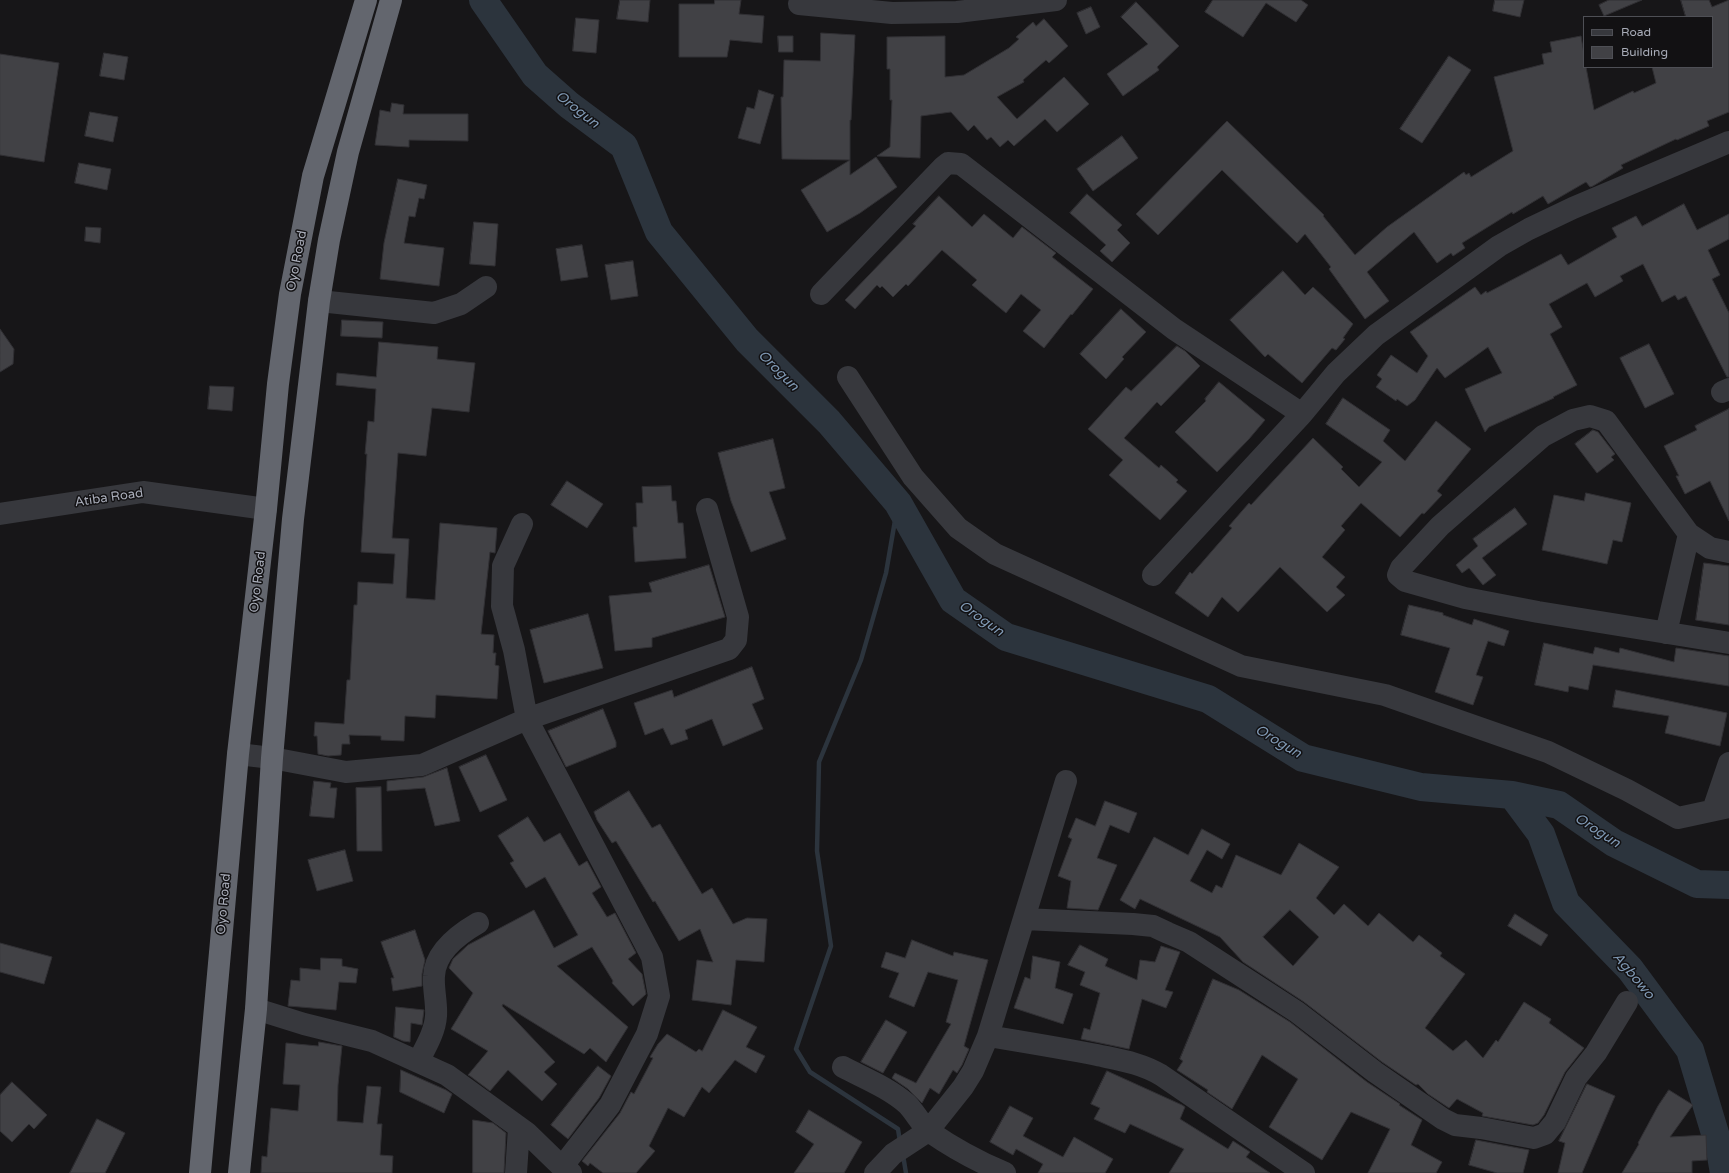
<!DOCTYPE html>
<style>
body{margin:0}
#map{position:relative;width:1729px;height:1173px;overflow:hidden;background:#171618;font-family:"Varela Round",sans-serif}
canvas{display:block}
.legend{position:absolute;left:1583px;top:16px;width:130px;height:52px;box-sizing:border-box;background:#121113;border:1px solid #4e4f55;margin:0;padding:5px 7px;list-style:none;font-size:12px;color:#a8acb8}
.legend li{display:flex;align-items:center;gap:8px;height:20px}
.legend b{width:20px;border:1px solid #4e4f55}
</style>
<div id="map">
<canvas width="1729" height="1173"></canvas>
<ul class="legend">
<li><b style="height:5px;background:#37383d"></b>Road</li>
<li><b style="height:11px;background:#414145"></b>Building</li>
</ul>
</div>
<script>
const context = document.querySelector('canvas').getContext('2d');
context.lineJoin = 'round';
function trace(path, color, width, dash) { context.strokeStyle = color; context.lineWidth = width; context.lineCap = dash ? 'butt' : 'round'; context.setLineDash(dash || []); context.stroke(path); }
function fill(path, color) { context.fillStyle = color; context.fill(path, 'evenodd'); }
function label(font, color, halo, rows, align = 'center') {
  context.font = font + ' "Varela Round",sans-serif'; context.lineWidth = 3; context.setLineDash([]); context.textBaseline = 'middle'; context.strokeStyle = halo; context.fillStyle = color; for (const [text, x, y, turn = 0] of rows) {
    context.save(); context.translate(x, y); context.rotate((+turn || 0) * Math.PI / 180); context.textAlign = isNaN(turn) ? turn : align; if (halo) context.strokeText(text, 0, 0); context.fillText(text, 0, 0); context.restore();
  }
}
trace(new Path2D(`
 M898,503L886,573L861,660L819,762L817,851L831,946L796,1049L810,1072L898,1129L900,1142
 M903,1155L906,1173`), '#2c343d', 4.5);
trace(new Path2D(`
 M483,0L535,75L569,105L624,146L659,232L747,340L829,422L898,503L953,600L1006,637L1208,699L1303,758L1421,787L1512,795L1559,805L1614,843L1697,884L1729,885
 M1512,795L1541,834L1566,903L1630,969L1690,1050L1720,1150L1724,1173`), '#2c343d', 28);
const building = new Path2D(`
 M620,0H650L648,22L617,19Z
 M715,0H741L739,14L764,16L762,43L730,40L727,57H679V4H714Z
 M1213,0H1301L1308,5L1296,22L1266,3L1243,37L1205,12Z
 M1495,0H1524L1520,17L1493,11Z
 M1609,0H1642L1604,16L1599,5Z
 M1681,0H1709L1712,7L1729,0V112L1707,121L1709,126L1677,140L1676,139L1621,165L1623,168L1593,186L1590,187L1586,182L1548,204L1543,196L1513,214L1512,212L1462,243L1465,248L1453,256L1451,253L1437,263L1414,232L1367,272L1389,301L1365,319L1329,269L1331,267L1305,234L1297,243L1222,170L1158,235L1136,214L1227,121L1324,215L1323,216L1355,255L1387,227L1464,172L1466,175L1469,173L1471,177L1513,151L1494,77L1544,64L1542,54L1552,52L1550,42L1581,36L1584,54V67H1586L1594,110L1633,91L1634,93L1656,83L1652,67H1712V17H1686Z
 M1136,2L1179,46L1157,67L1159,70L1123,96L1107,74L1148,44L1121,17Z
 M1091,7L1100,27L1086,34L1077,13Z
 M576,18L599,20L596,53L573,51Z
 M1044,19L1068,46L1049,63L1046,60L1023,80L1024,82L997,97L1017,119L1064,77L1089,104L1057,132L1045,119L1014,146L1008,140L1000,147L991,137L987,140L974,125L968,131L951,112L921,116L920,158L877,156L890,147L892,100H890V69H887V37L945,36V77L964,75L1009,48L1019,39L1016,37L1033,22L1036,26Z
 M821,33L855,35L851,120H850V175L876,157L897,187L860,213L827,232L801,190L850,160L782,159L781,97H783L784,60L820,61Z
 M778,36H793V52H779Z
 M104,53L128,57L124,80L100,76Z
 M0,54L59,63L44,162L0,155Z
 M1449,56L1471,70L1422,143L1400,129Z
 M759,90L774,95L760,144L738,138L747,107L754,109Z
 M392,103L404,105L403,114H468V141L409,140V147L375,145L380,110L390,112Z
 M90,112L118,117L113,142L85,136Z
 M1122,136L1138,158L1093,191L1077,169Z
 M79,163L111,169L107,190L75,183Z
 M398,179L427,185L424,199L419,198L415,217L409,216L404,243L444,248L439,286L380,279L384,243Z
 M1087,194L1122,225L1117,230L1130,243L1112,262L1100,251L1106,245L1070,213Z
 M939,196L972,227L984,214L1013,238L1022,227L1056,253L1052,257L1093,289L1072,315L1071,314L1044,348L1023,331L1041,310L1021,294L1006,313L972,285L977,280L942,250L908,286L906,284L893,297L882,286L880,288L877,285L855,309L845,300L916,226L913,224Z
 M1684,204L1697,230L1729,214V239L1708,250L1720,275L1712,279L1729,313V377H1727L1686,296L1678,300L1675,295L1662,302L1643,264L1620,276L1623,281L1595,297L1587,283L1549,304L1562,327L1550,334L1577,385L1553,397L1554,398L1489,427L1485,432L1465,389L1502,373L1488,347L1445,378L1437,368L1415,400L1407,406L1397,399L1396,401L1376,387L1382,379L1377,375L1391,355L1417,373L1428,356L1410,332L1475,287L1481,295L1486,291L1487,293L1561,254L1568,265L1617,237L1612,228L1636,216L1642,226Z
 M474,222L498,224L495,266L470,264Z
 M86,227L101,228L100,243L85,241Z
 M582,245L588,277L561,281L556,249Z
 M633,261L638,296L611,300L605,265Z
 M1283,271L1305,295L1313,287L1353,324L1343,338L1345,339L1336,350L1332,348L1302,383L1268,354L1265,357L1230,320Z
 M1121,309L1146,332L1122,357L1124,359L1106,379L1080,354Z
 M342,320L383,322L382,338L341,336Z
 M0,329L14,349L13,364L0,372Z
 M379,342L438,347L437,359L475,363L469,412L432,408L426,456L398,453L392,538L409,539L406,598L435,600L440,523L497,528L495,553L490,552L481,634L494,635L493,653H496L495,665L499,666L497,699L436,695L435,718L405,716L404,741L381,740V736L349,735L350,744H342L341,755L328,756L318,754L317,736H314L315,722L344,724L347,680H350L354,605H357L358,582L393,584L395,554L361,552L367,454H365L368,421L374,422L376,389L336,385L337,373L376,377Z
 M1649,344L1674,394L1645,408L1620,358Z
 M1177,346L1185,351L1200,366L1161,406L1157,402L1124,438L1159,468L1161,465L1178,480L1176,482L1187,491L1160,520L1109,475L1123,460L1088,429L1126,387L1131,391Z
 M1219,382L1265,420L1249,439L1217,472L1175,432L1206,401L1205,399Z
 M210,386L234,387L232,411L208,409Z
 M1343,398L1390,430L1383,441L1405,461L1436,421L1471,449L1437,491L1442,495L1424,514L1422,513L1400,537L1361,503L1341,526L1345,530L1322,557L1345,577L1336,587L1345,595L1327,612L1280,567L1238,612L1222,597L1208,617L1175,593L1190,572L1192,574L1232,528L1229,526L1249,503L1251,505L1313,438L1343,467L1341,469L1359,487L1382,462L1326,424Z
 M1729,409V521L1710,481L1685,494L1676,476H1679L1664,446L1697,430L1695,426Z
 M1593,430L1598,432L1615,454L1611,457L1614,460L1597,473L1575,444Z
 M773,439L785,488L769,492L786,539L751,552L731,501L718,453Z
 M567,481L603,504L587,528L551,505Z
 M671,486L672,501H676L678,523H683L686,558L635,562L633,527H637L636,503H643L642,487Z
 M1586,493L1631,503L1622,542L1613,540L1607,564L1542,550L1554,495L1584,501Z
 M1515,508L1527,524L1482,558L1496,575L1483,585L1469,568L1462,573L1456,565L1478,546L1473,539Z
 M1704,563L1729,566V625L1696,620Z
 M709,565L725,617L652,638V647L615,651L609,596L652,592L649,583Z
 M1409,605L1443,613V615L1472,625L1474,619L1509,631L1504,646L1488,641L1476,675L1483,677L1473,705L1435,692L1450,648L1401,635Z
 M588,614L603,668L544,683L530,630Z
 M1544,643L1593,654L1595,647L1619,653L1620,648L1674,662L1676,648L1729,656V686L1593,665L1588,690L1569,686L1568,692L1535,685Z
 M752,667L764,699L752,704L763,729L723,746L712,719L685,730L688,739L671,745L663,728L645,735L634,703L672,690L674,697Z
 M1616,690L1727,713L1720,746L1665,733L1669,716L1613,707Z
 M603,709L616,742V747L566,767L548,731Z
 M486,755L507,800L480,812L459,767Z
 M447,768L460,821L435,826L425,788L387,791V781L423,777Z
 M314,781L331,783L330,788H337L334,818L310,816Z
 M381,787L382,851H357L356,788Z
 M629,791L652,828L660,824L702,894L712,888L733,924L747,918L767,919L764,962L736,960L731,1005L692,1000L697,960L713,962L700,929L679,941L655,901L653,902L616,841L612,843L597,820L594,812Z
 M1105,801L1137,813L1129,833L1110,825L1097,858L1117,865L1098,910L1067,908L1071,881L1058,876L1072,839L1068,837L1076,818L1095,826Z
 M528,817L544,842L560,833L579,866L587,861L601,887L592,893L607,917L615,913L636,953L628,959L642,974L646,994L633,1006L612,983L613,981L592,947L557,966L628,1027L606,1062L590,1048L584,1054L503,1004L502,1006L555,1062L544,1072L557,1084L542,1101L508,1070L490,1091L470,1076L468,1075L488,1051L451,1029L473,993L449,968L453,959L468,945L534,910L554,948L578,935L545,877L526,888L510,863L514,861L498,836Z
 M1202,829L1230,844L1222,859L1207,850L1190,881L1212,893L1216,885L1222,888L1236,855L1281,875L1299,843L1339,867L1316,898L1334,915L1344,904L1368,926L1379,913L1413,942L1419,935L1442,953L1440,956L1465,974L1425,1028L1453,1051L1466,1040L1483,1058L1496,1040L1498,1042L1524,1002L1551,1019L1549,1023L1584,1048L1565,1072L1544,1115L1538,1123L1533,1125L1482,1116L1483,1113L1457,1099L1449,1108L1428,1094L1418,1084L1416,1085L1382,1062L1304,1002L1243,962L1220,937L1140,899L1135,909L1120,900L1154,837L1188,855ZM1290,910L1319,937L1293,966L1263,937Z
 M345,850L353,881L317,891L308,860Z
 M1515,914L1548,935L1541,946L1508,926Z
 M415,930L425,960L422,974V986L393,991L391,978H394L381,942Z
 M912,940L953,956L954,952L988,960L964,1046L969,1049L962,1065L957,1073L953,1070L939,1094L930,1088L922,1103L908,1089L892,1078L895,1073L916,1083L951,1024L946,1022L958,980L928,972L914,1007L889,997L899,973L881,967L886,952L905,958Z
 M0,943L52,957L44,984L0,972Z
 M1080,945L1108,959L1105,966L1137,980L1140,960L1155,962L1161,946L1180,952L1165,990L1173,992L1166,1008L1142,999L1129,1049L1081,1039L1084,1028L1090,1030L1100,993L1080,985L1085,972L1068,965Z
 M1033,956L1060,962L1055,988L1073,994L1063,1024L1014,1008L1025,977L1030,979Z
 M321,958L342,959V966L358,969L356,983L339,982L336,1010L288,1006L291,980L300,981V968L320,970Z
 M1213,979L1239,990L1290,1022L1367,1082L1400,1104L1399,1105L1422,1120L1411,1145L1442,1162L1436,1173H1368L1390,1129L1351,1112L1322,1160L1269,1127L1298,1079L1262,1055L1232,1109L1207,1092L1208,1090L1177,1070L1183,1061L1180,1059Z
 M396,1007L424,1010L422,1025L411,1023L410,1042L403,1041L394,1037Z
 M723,1010L757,1027L746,1047L765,1056L756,1073L735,1060L709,1093L702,1087L684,1117L668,1108L649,1146L655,1151L636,1173H603L590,1163L588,1166L582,1161L620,1113L631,1092L634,1094L653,1058L650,1057L658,1044L667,1034L696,1052L699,1049L702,1051Z
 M886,1020L907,1032L883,1073L861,1062Z
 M319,1042L342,1046L338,1085L337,1121L363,1123L367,1086L381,1087L377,1124H382L380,1155L393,1156L392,1173H261L262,1156L267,1157L271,1108L298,1111L300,1085L283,1084L286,1043L318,1046Z
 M598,1066L611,1076L599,1098L568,1139L551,1125Z
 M401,1070L446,1090L452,1094L444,1113L400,1092Z
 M1107,1071L1182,1105L1185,1107L1180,1119L1228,1149L1233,1141L1250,1152L1246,1157L1270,1173H1169L1184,1149L1130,1124L1125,1133L1094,1119L1100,1108L1091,1104Z
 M12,1082L47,1115L34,1129L29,1124L12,1142L0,1131V1095Z
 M1587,1084L1615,1096L1582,1173H1558L1565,1143L1559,1141Z
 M1669,1090L1693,1105L1670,1137L1706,1135L1707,1160L1692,1161V1173H1622L1639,1144L1638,1143L1658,1106Z
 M1010,1106L1033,1118L1023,1136L1063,1157L1074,1137L1113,1159L1105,1173H1038L1043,1164L1016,1149L1013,1155L990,1142Z
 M809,1110L862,1142L844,1173H794L814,1144L796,1132Z
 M97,1119L125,1133L105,1173H70Z
 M473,1120L493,1123L506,1133L504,1173H473Z
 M1476,1140L1529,1150L1523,1173H1497L1469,1165Z`);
fill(building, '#414145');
trace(building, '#313034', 1);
trace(new Path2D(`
 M799,4L892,13L957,12L1056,0
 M821,294L943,167L948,163L961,164L1174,329L1302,414
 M319,301L434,313L461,304L486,287
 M848,377L913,477L958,528L995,554L1241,666L1385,695L1548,752L1627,790L1678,818L1729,807
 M1722,392L1729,389
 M0,514L143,492L266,509
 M522,524L503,566L502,606L514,650L527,719L652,957L659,996L647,1034L610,1105L562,1167
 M1729,552L1710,548L1689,534L1606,421L1590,416L1573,420L1543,436L1440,526L1401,568L1398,575L1405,581L1465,598L1538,612L1729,643
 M1153,575L1302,414L1336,373L1376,335L1499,246L1529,229L1573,208L1729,142
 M1666,633L1689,534
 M238,754L272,758L346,772L422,765L527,719L729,649L736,640L738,617L707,509
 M1713,810L1729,763
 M1024,919L1133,924L1153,926L1168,933L1189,942L1297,1012L1375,1072L1443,1119L1455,1125L1481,1128L1534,1138L1545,1134L1555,1122L1576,1078L1596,1053L1627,1002
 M256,1009L304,1024L372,1041L447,1075L527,1133L562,1167L571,1173
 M988,1036C1024,1042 1061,1048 1097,1055C1120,1060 1141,1063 1161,1075L1304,1173
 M418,1062C425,1048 435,1032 436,1016C437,1003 433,989 434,976C435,952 459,934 478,923
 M843,1067C864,1078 889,1088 907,1104C915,1112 922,1126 930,1132C953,1148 979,1162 1005,1173
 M516,1173L519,1128
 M875,1173L893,1154L928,1131L963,1087L973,1071L988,1036L1066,781`), '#37383d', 22);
trace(new Path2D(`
 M200,1173L238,754L266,509L278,384L290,294L313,176L366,0
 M239,1173L256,1009L272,758L293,519L319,301L329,240L348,152L391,0`), '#63666e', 22);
label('13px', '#a8acb8', '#121113', [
 ["Oyo Road",297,261,-79],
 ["Atiba Road",109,498,-8],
 ["Oyo Road",258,582,-83],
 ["Oyo Road",224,904,-85]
]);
label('italic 14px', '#7f98b3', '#121113', [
 ["Orogun",577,110,38],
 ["Orogun",778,371,45],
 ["Orogun",981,619,35],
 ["Orogun",1278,742,31],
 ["Orogun",1597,831,33],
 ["Agbowo",1633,976,50]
]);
</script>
